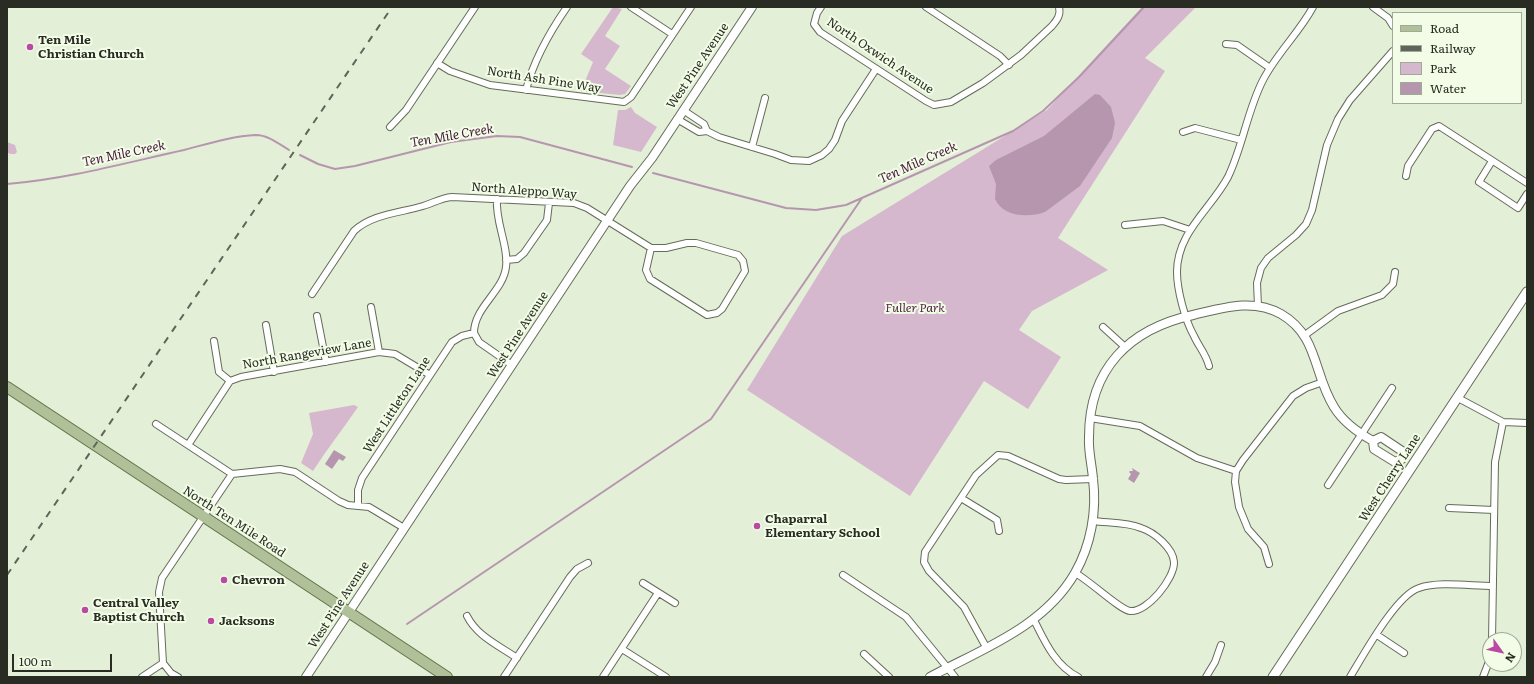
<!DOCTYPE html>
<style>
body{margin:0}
#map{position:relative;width:1534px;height:684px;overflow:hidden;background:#e4efd8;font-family:Literata,serif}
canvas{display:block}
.frame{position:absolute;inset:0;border:8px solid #282c23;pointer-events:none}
.legend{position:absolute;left:1392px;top:12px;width:130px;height:92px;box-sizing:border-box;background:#f2fce6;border:1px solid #a1a998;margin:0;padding:5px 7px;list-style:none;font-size:12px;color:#282c23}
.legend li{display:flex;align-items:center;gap:8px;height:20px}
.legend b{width:20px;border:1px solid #a1a998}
.north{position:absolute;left:1482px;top:632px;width:40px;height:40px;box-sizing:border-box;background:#f2fce6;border:1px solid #a1a998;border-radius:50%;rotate:123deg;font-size:11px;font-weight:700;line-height:16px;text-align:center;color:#282c23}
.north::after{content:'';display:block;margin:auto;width:14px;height:18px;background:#ba49a4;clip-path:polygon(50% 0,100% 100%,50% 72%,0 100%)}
.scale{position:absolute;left:12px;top:654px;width:100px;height:18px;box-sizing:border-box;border:2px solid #282c23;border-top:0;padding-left:5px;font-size:12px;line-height:14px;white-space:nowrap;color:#282c23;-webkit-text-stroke:3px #f2fce6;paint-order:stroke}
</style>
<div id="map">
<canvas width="1534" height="684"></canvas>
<div class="frame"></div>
<ul class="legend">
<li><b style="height:5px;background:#b0c19a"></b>Road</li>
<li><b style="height:5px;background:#5f6558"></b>Railway</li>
<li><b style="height:11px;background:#d5b8cd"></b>Park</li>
<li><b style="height:11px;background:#b696ae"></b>Water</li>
</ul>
<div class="north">N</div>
<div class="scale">100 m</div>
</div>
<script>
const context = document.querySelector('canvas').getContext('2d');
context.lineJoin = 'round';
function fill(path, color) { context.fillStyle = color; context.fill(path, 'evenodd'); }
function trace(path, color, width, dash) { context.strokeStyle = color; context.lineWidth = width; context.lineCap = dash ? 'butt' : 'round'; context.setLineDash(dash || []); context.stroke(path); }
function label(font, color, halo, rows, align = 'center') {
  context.font = font + ' Literata,serif'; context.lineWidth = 4; context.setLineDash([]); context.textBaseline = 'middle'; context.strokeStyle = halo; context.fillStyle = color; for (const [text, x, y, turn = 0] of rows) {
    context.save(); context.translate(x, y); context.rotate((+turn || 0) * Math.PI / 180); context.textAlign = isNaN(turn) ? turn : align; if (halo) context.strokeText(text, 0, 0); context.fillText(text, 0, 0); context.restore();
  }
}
fill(new Path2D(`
 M613,7L622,9L605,36L620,46L605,69L631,86L625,94L620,95L581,91L593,62L581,54Z
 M1142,7H1196L1145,58L1165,71L1058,238L1108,270L1032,311L1019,330L1061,357L1028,409L984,381L910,496L747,390L842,236L1047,110Z
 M631,107L635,113L657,127L641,152L613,145L618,110H625Z
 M7,142L15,145L17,152L15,154H10L7,152Z
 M354,405L358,407C343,429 327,449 313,471L301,463L313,434L309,413Z`), '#d5b8cd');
fill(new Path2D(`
 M1095,94L1100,95L1111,107L1115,123L1112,138L1080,186L1045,212C1028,218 1003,217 995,199L996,184L989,166L996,160L1044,136Z
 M334,450L346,457L343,461L339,459L332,469L325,464Z
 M1132,468L1140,473L1134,483L1128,479L1131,474L1129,472L1130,471H1133Z`), '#b696ae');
trace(new Path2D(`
 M300,155L318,164L335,169L355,166L451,142L497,136L520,137L632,167
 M653,173L786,208L816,210L846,205L1013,131L1043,111L1080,76L1144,7
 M7,184C67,179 125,163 184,150C207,144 232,136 256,135C268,135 279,144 289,150
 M407,624L711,419L862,198`), '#b696ae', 2);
const minor = new Path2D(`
 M631,7L672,34
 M821,7L817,13L814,24L820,32L926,101L934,105L951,102L983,83L1021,55L1052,26C1057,20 1061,15 1059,7
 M926,7L1000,56L1009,65
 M1373,7L1388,18L1393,26
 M1226,44L1237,45L1270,68
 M437,63L450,71L490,85L624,102L631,97L691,7
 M526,90C534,59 549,33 567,7
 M677,119L699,132L707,131L704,124L683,110
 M390,127L406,110L475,7
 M707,131L719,137L775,154L791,160L809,161L822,155L829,149L835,140L842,121L876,69
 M1183,132L1195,128L1241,140
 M752,147L765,98
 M1492,161L1479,182L1518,208L1527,194
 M1406,176L1408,166L1432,129L1439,126L1527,183
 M497,199C495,222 509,247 506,267C503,292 474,307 474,333L479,342L512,365
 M1125,225L1163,221L1190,230
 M506,260L517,259L524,253L547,220L549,203
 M312,294L354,231C372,214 400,213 423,206C433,203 441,198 452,197L574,203L587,208L651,248H666L687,243H696L738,255L743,261L745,271L722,309L717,313L707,315L650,279L646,270L651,248
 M1258,306L1257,283L1261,268L1268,258L1296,235L1306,224L1312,210L1327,145L1338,119L1350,100L1393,51
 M371,307L379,352
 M317,316L326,362
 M266,325L274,372
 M1103,327L1125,347
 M1305,335L1338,311L1382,295L1393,284L1395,272
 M214,341L219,372L230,381
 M1209,366C1206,354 1199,347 1194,336C1185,320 1177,290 1177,272C1177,232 1211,209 1228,177C1243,146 1247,111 1263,80C1277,53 1299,33 1313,7
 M230,381L241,377L379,352L395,354L430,375
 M1458,398L1503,422L1527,423
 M1090,418L1140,426L1197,458L1236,471
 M156,424L232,474L280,469L295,472L339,501L348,505L369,507L404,528
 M188,445L230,381
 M1328,485L1392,388
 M961,498L997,520L999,531
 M358,505V490L362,478L452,342L462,336L474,333
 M1449,508L1494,510
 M1269,564L1264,547L1248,529L1239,507L1235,482L1236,471L1243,460L1293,396L1306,388L1323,382
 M1075,573C1089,580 1120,610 1130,611C1147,613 1175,578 1174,562C1173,548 1154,532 1141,528C1127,522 1108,523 1093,521
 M843,575L906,617L955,677
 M643,583L675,603
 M467,616C477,636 498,645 517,658
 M1034,620C1045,642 1055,665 1078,677
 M1377,635L1404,653
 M1492,640L1495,462L1503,422
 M986,647L964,607L929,571L924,562L925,552L976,475L998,455L1008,456L1059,479L1066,480L1093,479
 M622,649L666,677
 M864,654L889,677
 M163,663L159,592L162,578L232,474
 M163,663L171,673L178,677
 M142,677L163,663
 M504,677L570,577L577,569L588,563
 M603,677L658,593
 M1206,677L1215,662L1221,645
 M1350,677C1363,656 1396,595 1419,588C1439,581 1471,586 1493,586
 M1483,677L1490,659`);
const tertiary = new Path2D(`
 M1381,437L1402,451V459L1395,462L1374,449L1373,441Z
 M306,677L630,186L652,158L752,7
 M930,677C982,649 1044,627 1075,573C1091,545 1097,511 1093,479C1092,465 1088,451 1089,437C1089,369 1129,329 1193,315C1223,308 1253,298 1281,314C1319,336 1313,374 1334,407C1343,422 1357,432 1373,441`);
const secondary = new Path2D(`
 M1273,677L1527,292`);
const primary = new Path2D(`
 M7,387L447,677`);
trace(minor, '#646c59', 8);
trace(tertiary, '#646c59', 10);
trace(secondary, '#646c59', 11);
trace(primary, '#5f7244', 12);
trace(minor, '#fff', 6);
trace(tertiary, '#fff', 8);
trace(secondary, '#fff', 9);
trace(primary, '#b0c19a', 10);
trace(new Path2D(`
 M7,575L392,7`), '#5f6558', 2, [7, 7]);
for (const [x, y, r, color] of [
 [30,47,4,"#ba49a4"],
 [757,526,4,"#ba49a4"],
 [224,580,4,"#ba49a4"],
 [85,610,4,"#ba49a4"],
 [211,621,4,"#ba49a4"]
]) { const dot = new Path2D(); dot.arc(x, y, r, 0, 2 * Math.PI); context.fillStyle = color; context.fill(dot); trace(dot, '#f2fce6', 1.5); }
label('bold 12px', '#282c23', '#f2fce6', [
 ["Ten Mile",38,40],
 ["Christian Church",38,54],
 ["Chaparral",765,519],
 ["Elementary School",765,533],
 ["Chevron",232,580],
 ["Central Valley",93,603],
 ["Baptist Church",93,617],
 ["Jacksons",219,621]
], 'left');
label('12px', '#282c23', '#f2fce6', [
 ["North Oxwich Avenue",880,56,34],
 ["West Pine Avenue",698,66,-56],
 ["North Ash Pine Way",544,80,9],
 ["North Aleppo Way",524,191,4],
 ["West Pine Avenue",518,335,-57],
 ["North Rangeview Lane",307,354,-10],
 ["West Littleton Lane",397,405,-57],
 ["West Cherry Lane",1390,478,-57],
 ["North Ten Mile Road",234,522,33],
 ["West Pine Avenue",339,605,-57]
]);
label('italic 12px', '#502547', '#f2fce6', [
 ["Fuller Park",915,308]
]);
label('italic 13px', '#451b3d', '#f2fce6', [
 ["Ten Mile Creek",452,136,-10],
 ["Ten Mile Creek",124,154,-12],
 ["Ten Mile Creek",918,163,-24]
]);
</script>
